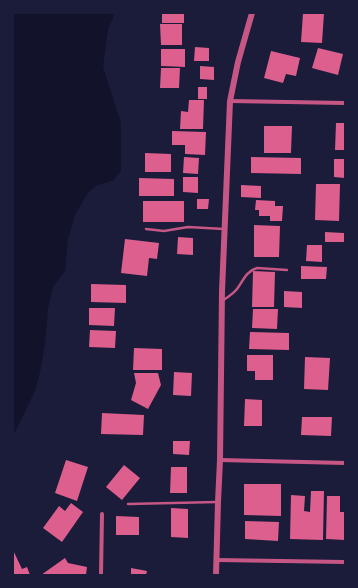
<!DOCTYPE html>
<style>
body{margin:0}
#map{position:relative;width:358px;height:588px;overflow:hidden;background:#1b1b3a;font-family:Inter,sans-serif}
canvas{display:block}
.frame{position:absolute;inset:0;border:14px solid #1b1b3a;pointer-events:none}
</style>
<div id="map">
<canvas width="358" height="588"></canvas>
<div class="frame"></div>
</div>
<script>
const context = document.querySelector('canvas').getContext('2d');
context.lineJoin = 'round';
function fill(path, color) { context.fillStyle = color; context.fill(path, 'evenodd'); }
function trace(path, color, width, dash) { context.strokeStyle = color; context.lineWidth = width; context.lineCap = dash ? 'butt' : 'round'; context.setLineDash(dash || []); context.stroke(path); }
fill(new Path2D(`
 M13,13H115L108,29L103,67L121,123V170L114,180L96,186L87,194L75,215L68,239L65,271L53,287L48,308L45,344L40,372L35,391L13,436Z`), '#12122b');
fill(new Path2D(`
 M162,13H184V23H162Z
 M303,13H324L322,43L301,42Z
 M160,24H182V45H161Z
 M195,47L209,48V61H194Z
 M318,48L343,54L338,75L312,68Z
 M161,49H185V67L161,66Z
 M271,51L300,58L296,76L286,74L283,83L264,78Z
 M200,66L214,67V80L200,79Z
 M161,68H180L179,88H160Z
 M198,87H207V99H198Z
 M189,100H204L203,129H180L181,111L188,112Z
 M336,123H345V150H335Z
 M264,126H292L291,153H264Z
 M172,131L206,132L205,155L185,154V145H172Z
 M145,153L171,154V172H145Z
 M184,157L199,158L198,174L183,173Z
 M251,157L301,158V174L251,173Z
 M334,159H345V178L334,177Z
 M183,177H198V193L183,192Z
 M139,178L174,179V196H139Z
 M316,184H340L339,221L315,220Z
 M241,185L261,186V198L241,197Z
 M197,199H209L208,209H197Z
 M256,200L275,201V206H283L282,221H270V216H259V210H255Z
 M143,201H184V222H143Z
 M254,225L280,226L279,257H254Z
 M325,232L344,233V242H325Z
 M178,237L193,238V255L177,254Z
 M125,239L159,243L157,259L149,258L147,276L121,273Z
 M307,245H322V262L306,261Z
 M301,266L327,267L326,279H301Z
 M253,271L275,272L274,307H252Z
 M91,284L126,285V303L91,302Z
 M284,291L302,292V308L284,307Z
 M89,308H115L114,326L89,325Z
 M253,309H278L277,329L252,328Z
 M90,330L116,331L115,348L89,347Z
 M250,332L289,333V350L249,349Z
 M134,348L162,349V370H133Z
 M247,355H273V380H255V371H247Z
 M305,357L330,358L328,390L304,389Z
 M174,372L192,373L191,396L173,395Z
 M134,373H158L161,385L148,409L131,400L136,383Z
 M245,399L262,400V426H244Z
 M102,413L144,415L143,435L101,434Z
 M302,417H332L331,436L301,435Z
 M173,441H190L189,455L173,454Z
 M66,460L88,467L77,501L55,493Z
 M124,465L140,478L122,500L106,487Z
 M171,467H187V493H170Z
 M244,484H281V516L244,515Z
 M311,491H324L323,540L290,539L291,495L305,496L304,511L310,512Z
 M327,496H340V512H345V540L326,539Z
 M71,503L83,512L62,542L43,528L59,506L65,511Z
 M171,508L188,509V538L171,537Z
 M116,516L139,517V535H116Z
 M245,521L279,522L278,541L245,539Z
 M13,550L22,569L27,567L30,575H13Z
 M65,558L68,563L87,567L86,575H41Z
 M131,568L147,571L146,575H131Z`), '#dd5f8e');
trace(new Path2D(`
 M146,229L164,231L188,227L224,229
 M222,301C228,297 233,294 237,289C243,281 246,271 257,268L287,270
 M128,504L217,502`), '#c65784', 2.5);
trace(new Path2D(`
 M230,101L345,103
 M220,460L345,463
 M217,560L345,562
 M101,575L102,514`), '#c65784', 4);
trace(new Path2D(`
 M216,575L218,502L220,460L222,291L230,101L238,62L252,13`), '#c65784', 6);
</script>
